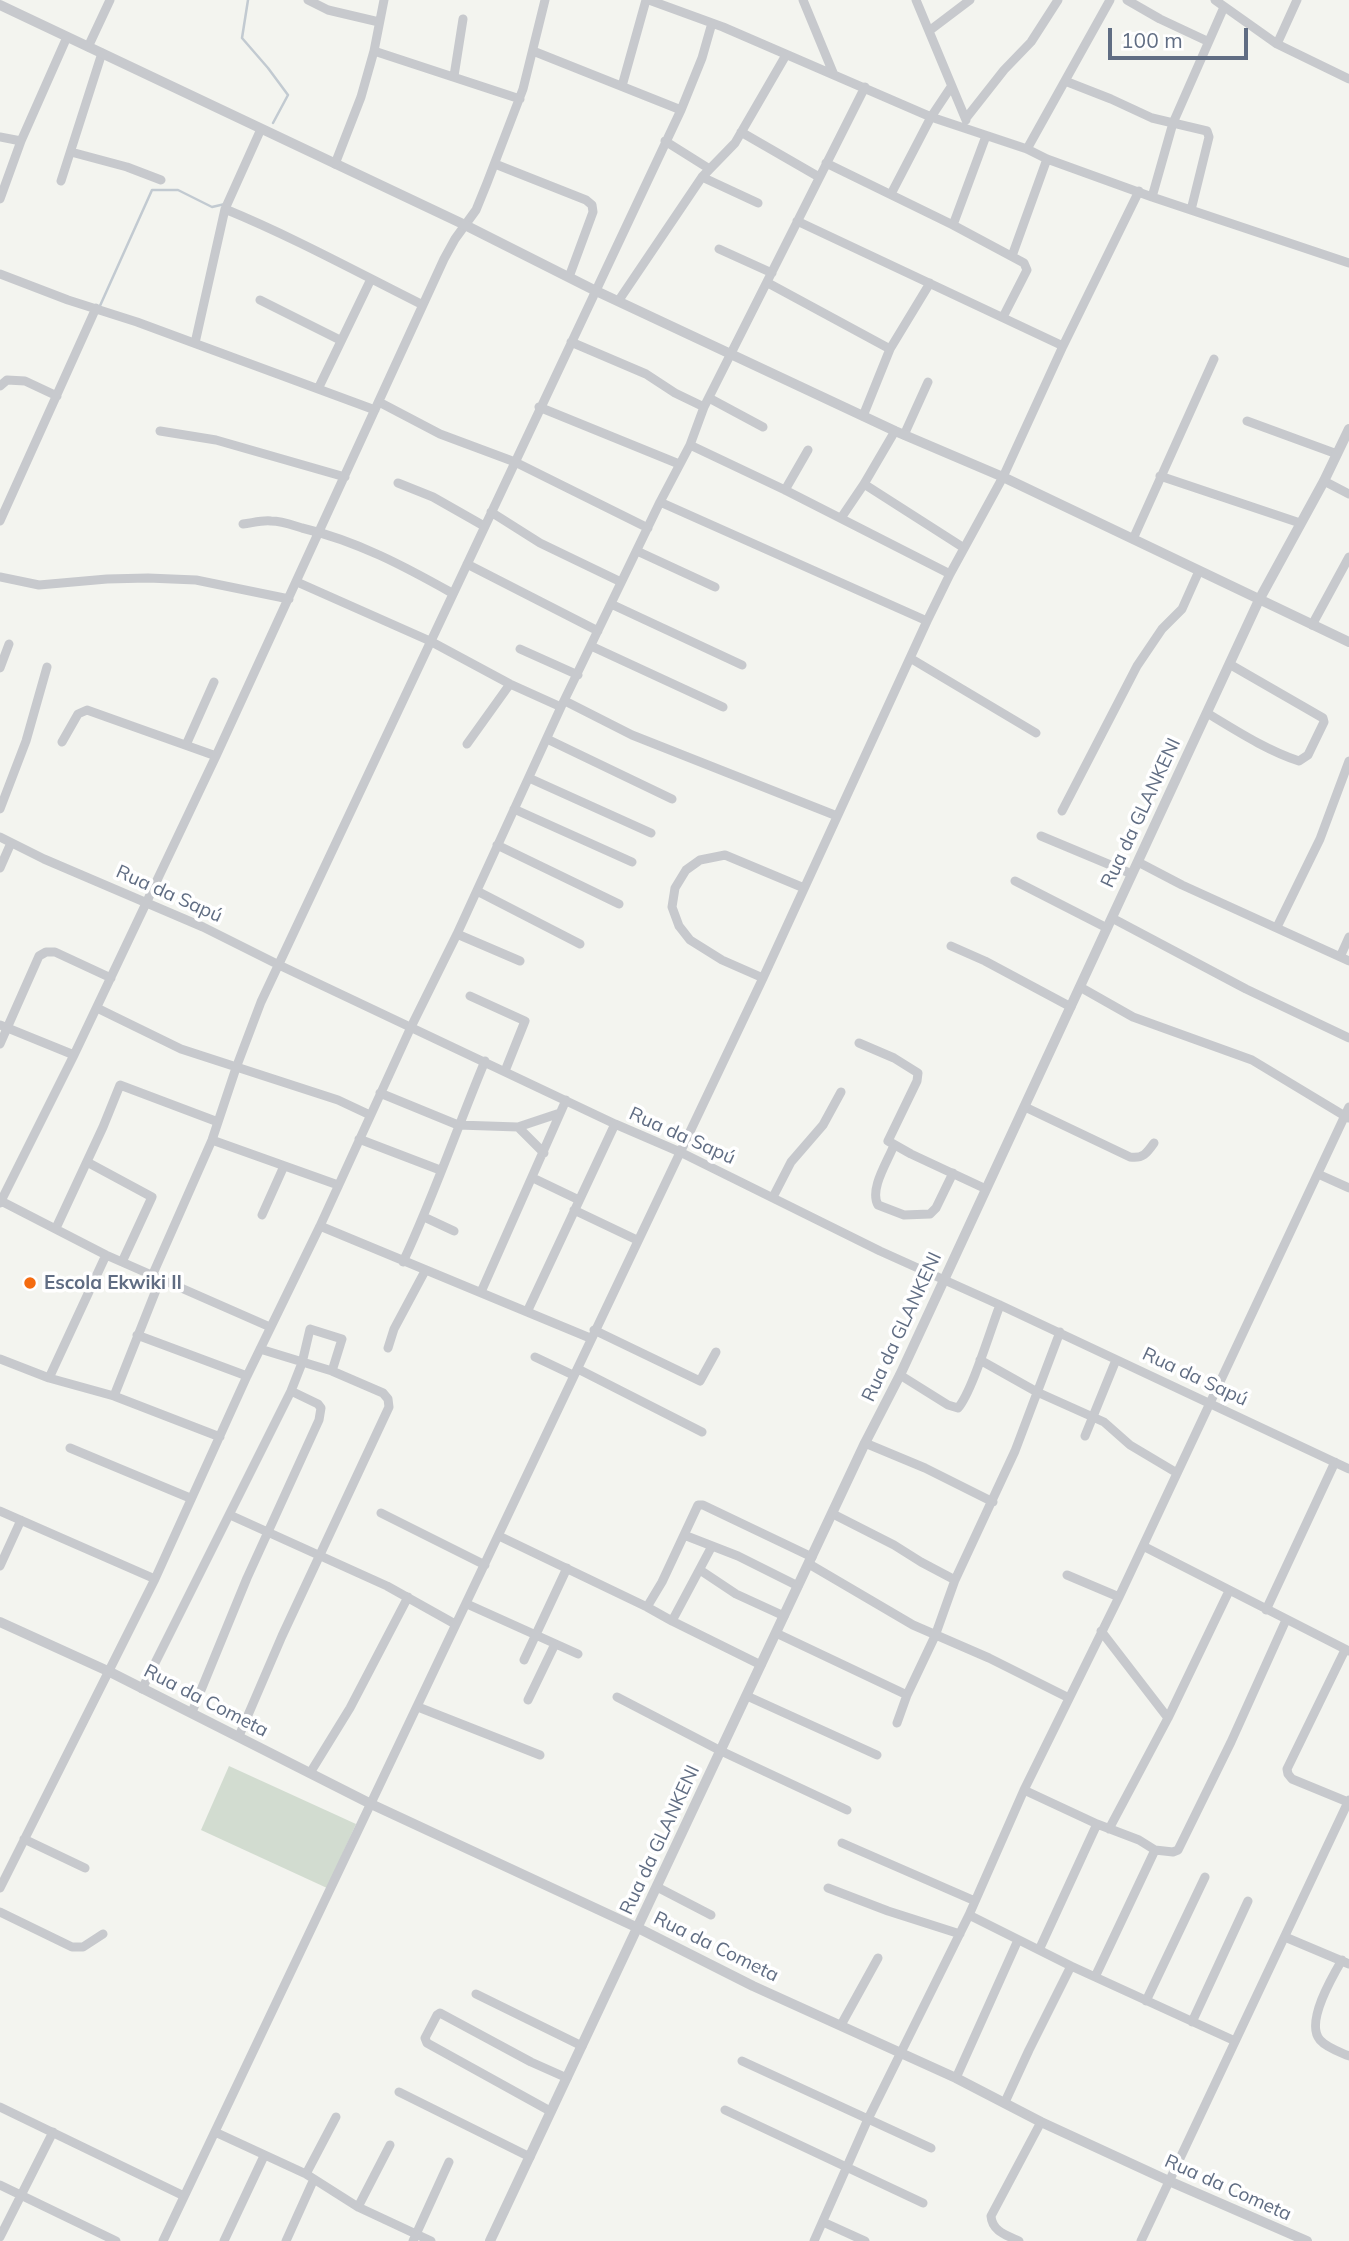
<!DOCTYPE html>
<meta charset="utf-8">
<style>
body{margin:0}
#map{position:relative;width:1349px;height:2241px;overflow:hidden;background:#f3f4ef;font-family:Mulish,sans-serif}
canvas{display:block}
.scale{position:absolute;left:1108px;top:28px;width:140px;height:32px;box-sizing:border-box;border:4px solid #606d83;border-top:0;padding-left:9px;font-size:21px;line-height:24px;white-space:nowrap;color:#606d83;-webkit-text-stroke:5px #fff;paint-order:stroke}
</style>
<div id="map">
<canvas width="1349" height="2241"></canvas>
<div class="scale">100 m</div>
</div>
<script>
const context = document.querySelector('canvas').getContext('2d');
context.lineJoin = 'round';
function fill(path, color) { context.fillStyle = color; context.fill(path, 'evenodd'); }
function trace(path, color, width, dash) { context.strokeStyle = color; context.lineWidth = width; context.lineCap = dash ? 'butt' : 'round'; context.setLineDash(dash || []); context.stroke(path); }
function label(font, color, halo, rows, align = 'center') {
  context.font = font + ' Mulish,sans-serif'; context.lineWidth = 7; context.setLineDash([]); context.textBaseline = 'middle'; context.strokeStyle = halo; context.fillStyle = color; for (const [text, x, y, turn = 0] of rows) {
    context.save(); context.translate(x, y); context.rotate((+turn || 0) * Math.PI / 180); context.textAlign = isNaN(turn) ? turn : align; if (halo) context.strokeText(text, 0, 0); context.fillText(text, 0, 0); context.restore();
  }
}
fill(new Path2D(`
 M229,1766L356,1824L327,1888L201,1830Z`), '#d2dcd0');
trace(new Path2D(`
 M248,0L242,38L268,68L288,95L273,123
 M99,308L152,190H178L212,207L225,204`), '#c2cad1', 2.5);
trace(new Path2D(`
 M308,0L328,10L379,22
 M649,0L723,27L931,117L1027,149L1047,159L1152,197L1349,263
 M803,0L834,75
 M916,0L966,120
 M1127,0L1160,19L1207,41
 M1215,0L1277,44L1349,79
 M929,31L970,0
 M1277,44L1297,0
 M88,47L110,0
 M374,51L520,99
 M533,51L681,110
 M454,76L463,19
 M1065,81L1111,99L1152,118L1207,131L1209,137L1191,210
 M622,86L646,0
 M967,117L1004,70L1031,42L1058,0
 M741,132L819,177
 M0,137L21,141
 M665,141L708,168
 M1027,149L1110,0
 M71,152L127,167L161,180
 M826,163L953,225L1024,263L1027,270L1003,317
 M335,164L361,97L374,51L384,0
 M495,164L586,200L592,205L593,212L569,277
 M702,177L758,203
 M61,181L102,53
 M891,194L931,117L951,87
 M1152,197L1173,123L1224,7
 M0,199L21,141L67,37
 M225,209C293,237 357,272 423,305
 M797,221L1063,346
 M953,225L986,136
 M719,249L772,273
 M1012,256L1047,159
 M0,274L68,300L137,322L375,410
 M768,283L890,349
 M260,300L340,340
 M619,300L702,177L735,143L786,55
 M571,342L646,374L675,393L704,407
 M195,343L225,209L261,129
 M0,386L7,380L25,381L57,396
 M318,389L371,279
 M709,398L763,427
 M379,402L440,434L515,462L648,528
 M539,407L679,464
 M863,416L890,349L930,283
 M1247,421L1337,454
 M160,431L216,440L345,477
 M904,435L928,382
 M690,445L785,490L950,574
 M1160,476L1300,523
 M1324,481L1349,494
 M398,483L433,497L484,526
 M864,484L964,548
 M785,490L808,450
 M660,502L927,621
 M491,512L540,543L621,582
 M841,518L864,484L895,431
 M0,521L96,308
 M243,524C252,523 262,520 271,521C282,521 292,525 302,528C357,541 404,566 452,593
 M1133,539L1214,359
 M637,551L715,587
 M467,564L598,631
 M0,577L39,585L107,579L148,578L196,580L289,599
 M297,582L430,641L510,684L561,707
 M611,604L742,665
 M1312,625L1349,557
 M591,646L723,707
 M520,649L578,675
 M910,658L1036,733
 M0,668L9,644
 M565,701L632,735L837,816
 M1207,713C1237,731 1266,750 1299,761L1308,755L1324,722L1323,718L1231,665
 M547,739L672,799
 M62,742L78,714L87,710L216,756
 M467,744L510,684
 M186,745L214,682
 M529,778L651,833
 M0,809L26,741L47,667
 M514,809L632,862
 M1062,811L1137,666L1162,629L1182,609L1199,571
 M1041,836L1132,874
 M0,837L44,859L203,927L279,965L615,1124L680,1152L880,1251L1000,1305L1349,1469
 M497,845L619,904
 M1138,862L1182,885L1349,961
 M0,868L11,843
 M1015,881L1107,928
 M477,891L580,944
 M1112,918L1246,989L1349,1038
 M1277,927L1320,839L1349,761
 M457,934L520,961
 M951,946L985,961L1071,1007
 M1340,957L1349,937
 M763,978L722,960L690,940L679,926L672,907L675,888L686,870L700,860L725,855L804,888
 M1080,987L1133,1017L1252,1060L1348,1118
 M470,996L525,1021L505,1071
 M97,1008L181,1049L338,1100L370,1115
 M0,1025L74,1055
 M859,1043L894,1058L918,1073L917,1081L888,1141L911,1154L986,1189
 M0,1044L39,956L46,952H55L111,978
 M380,1093L458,1125L518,1127L560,1113
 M1025,1107L1130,1157C1143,1159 1147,1153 1154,1143
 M518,1127L544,1153
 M359,1139L440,1170
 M212,1140L338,1185
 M894,1145C888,1161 869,1189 878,1205L904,1215L930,1214L936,1208L953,1173
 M87,1162L152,1197L122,1262
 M1318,1174L1349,1188
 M533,1178L579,1200
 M773,1197L791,1162L823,1125L841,1092
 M1,1201L106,1255L270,1327
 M0,1203L74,1055L216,756L444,259L455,239L476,210L487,183L523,89L545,0
 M574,1210L637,1240
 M262,1215L284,1166
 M424,1217L454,1231
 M320,1226L590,1338
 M56,1228L103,1127L120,1085L218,1122
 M403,1262C434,1196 457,1128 485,1061
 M152,1276L212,1140L236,1068L261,1002L681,110L702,58L712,23
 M481,1292L566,1100
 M527,1312L615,1124
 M594,1330L700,1381L716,1352
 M137,1335L247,1376
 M388,1348L394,1329L425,1271
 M535,1357L573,1375
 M0,1359L49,1378L114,1396L220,1437
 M980,1360L1037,1392L1104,1422L1130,1445L1177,1473
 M578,1369L702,1432
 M900,1375L948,1405L958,1408C972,1392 991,1328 1000,1305
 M49,1378L106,1255
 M114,1396L160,1280
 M1085,1436L1116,1360
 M865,1443L925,1468L993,1502
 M70,1448L190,1498
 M0,1511L155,1579
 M381,1513L485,1565
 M833,1514L894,1545L921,1562L955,1580
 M230,1515L387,1586L455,1624
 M684,1535L738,1556L798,1586
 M499,1536L647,1607L672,1621L761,1665
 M1143,1546L1349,1651
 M809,1564L913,1625L989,1658L1069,1698
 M0,1566L21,1520
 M700,1570L736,1594L784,1616
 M1067,1575L1119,1597
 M467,1604L578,1654
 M647,1607L662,1582L698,1505H703L812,1557
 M1266,1610L1335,1462
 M672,1621L712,1546
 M1101,1631L1168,1718
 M776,1633L907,1695
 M1345,1650L1287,1769L1288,1774L1292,1779L1348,1802
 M524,1660L567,1568
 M142,1689L291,1391L302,1363L310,1329L342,1339L332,1371
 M747,1696L877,1755
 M617,1697L721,1751L847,1810
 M528,1700L555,1644
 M418,1707L540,1755
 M192,1712L247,1578L319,1420L321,1408L318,1404L291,1391
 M897,1723L907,1695L935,1636L955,1580L1015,1451L1060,1332
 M239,1736L282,1636L389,1407L388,1399L383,1393L332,1371L260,1349
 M310,1773L350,1708L408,1597
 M1024,1790L1097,1824L1139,1840L1155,1850L1173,1852L1178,1850L1231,1742L1286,1620
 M1109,1829L1168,1718L1229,1591
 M24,1839L85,1868
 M842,1843L975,1901
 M657,1887L711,1915
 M0,1888L155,1579L247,1376L320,1226L411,1027L457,934L561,707L660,502L690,445L704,407L865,87
 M828,1888L888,1911L960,1934
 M0,1912L72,1947H83L103,1934
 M969,1915L1071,1966L1235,2041
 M1285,1937L1349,1964
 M1039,1950L1097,1824
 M1342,1960C1332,1977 1305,2023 1320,2040C1327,2048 1340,2052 1349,2056
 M1095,1977L1155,1850
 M476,1994L582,2046
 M1146,2001L1205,1877
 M1192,2022L1248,1901
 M841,2025L878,1958
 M742,2061L931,2148
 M956,2078L1018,1940
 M399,2092L530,2157
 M1005,2102L1029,2050L1071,1966
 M0,2107L184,2196
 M725,2110L923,2203
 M550,2111L427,2043L425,2038L437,2015L440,2013L531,2062L567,2078
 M215,2132L306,2174L358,2207L431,2241
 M306,2174L336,2117
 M0,2185L116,2241
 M358,2207L390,2145
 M823,2222L865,2241
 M0,2237L53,2132
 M163,2241L763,978L927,621L950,574L1003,477L1063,346L1139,191
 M224,2241L264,2156
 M286,2241L314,2179
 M413,2241L449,2162
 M814,2241L868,2119L969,1915L1024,1790L1119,1597L1349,1107
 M1019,2241C1006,2235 992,2231 991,2216L1041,2122
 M1141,2241L1349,1800`), '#c7c9cd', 9);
trace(new Path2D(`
 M0,5L465,225L594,290L895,431L1003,477L1349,642
 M0,1622L110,1672L371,1804L638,1928L753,1986L956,2078L1041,2122L1169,2181L1307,2241
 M490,2241L865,1443L900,1375L1259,600L1324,481L1349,429`), '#c7c9cd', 10);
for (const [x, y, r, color] of [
 [30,1283,7,"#f46b0f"]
]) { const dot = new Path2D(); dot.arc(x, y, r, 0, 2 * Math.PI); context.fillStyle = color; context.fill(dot); trace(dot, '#fff', 2.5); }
label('19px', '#606d83', '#fff', [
 ["Rua da GLANKENI",1141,813,-65],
 ["Rua da Sapú",169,894,24],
 ["Rua da Sapú",682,1136,24],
 ["Rua da GLANKENI",902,1327,-65],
 ["Rua da Sapú",1195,1377,25],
 ["Rua da Cometa",206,1701,27],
 ["Rua da GLANKENI",660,1840,-65],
 ["Rua da Cometa",716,1947,26],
 ["Rua da Cometa",1228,2188,24]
]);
label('bold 19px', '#606d83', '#fff', [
 ["Escola Ekwiki II",44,1283]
], 'left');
</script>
